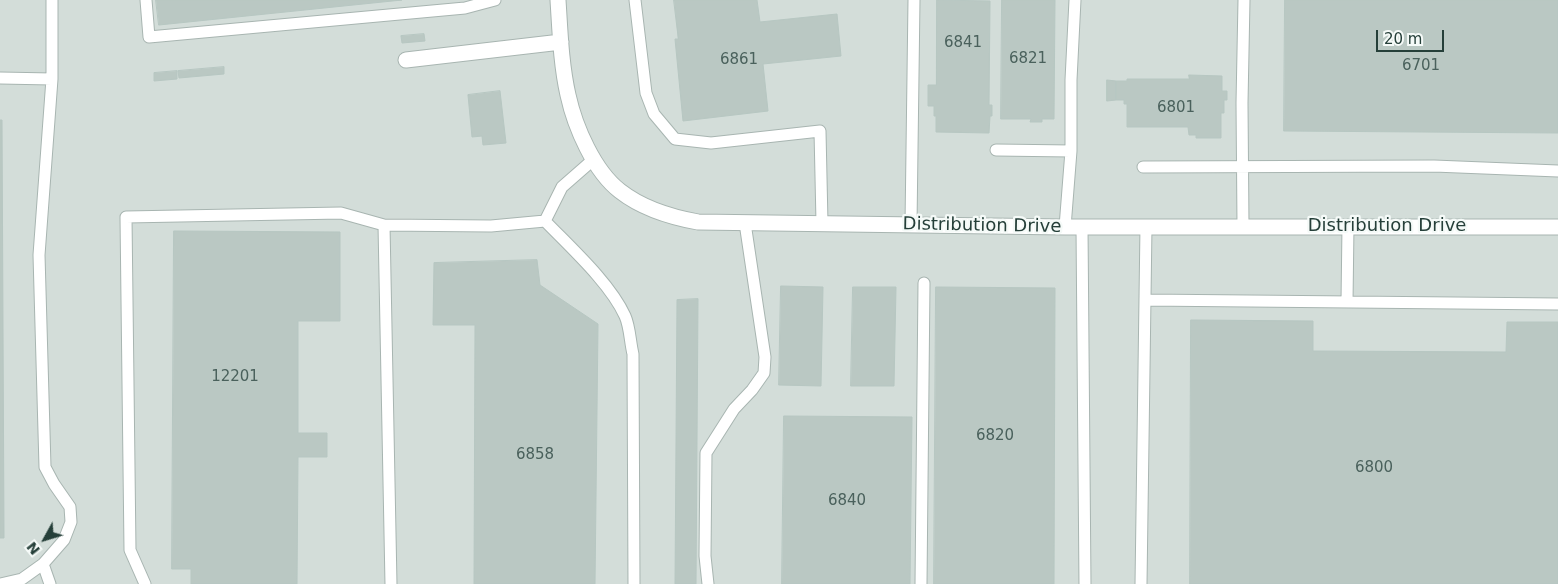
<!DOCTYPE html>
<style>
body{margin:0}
#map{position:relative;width:1558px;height:584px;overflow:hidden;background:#e5edea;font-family:"DejaVu Sans",sans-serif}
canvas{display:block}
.north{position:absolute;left:20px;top:514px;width:50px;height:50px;-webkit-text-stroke:4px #f5faf8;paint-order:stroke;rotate:231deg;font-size:14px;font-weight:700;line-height:20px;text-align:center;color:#253f39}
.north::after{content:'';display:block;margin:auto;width:18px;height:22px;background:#253f39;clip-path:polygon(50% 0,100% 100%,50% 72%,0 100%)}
.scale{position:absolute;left:1376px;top:30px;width:68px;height:22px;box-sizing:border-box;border:2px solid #253f39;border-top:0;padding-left:6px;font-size:15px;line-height:18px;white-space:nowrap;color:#253f39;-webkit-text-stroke:4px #f5faf8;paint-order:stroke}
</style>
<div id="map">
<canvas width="1558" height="584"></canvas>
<div class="north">N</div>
<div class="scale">20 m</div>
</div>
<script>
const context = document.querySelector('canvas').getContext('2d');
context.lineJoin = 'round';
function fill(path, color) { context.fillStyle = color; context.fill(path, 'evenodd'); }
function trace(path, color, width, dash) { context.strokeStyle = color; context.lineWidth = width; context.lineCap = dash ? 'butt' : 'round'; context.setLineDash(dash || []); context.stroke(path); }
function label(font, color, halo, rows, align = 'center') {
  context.font = font + ' "DejaVu Sans",sans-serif'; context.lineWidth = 4.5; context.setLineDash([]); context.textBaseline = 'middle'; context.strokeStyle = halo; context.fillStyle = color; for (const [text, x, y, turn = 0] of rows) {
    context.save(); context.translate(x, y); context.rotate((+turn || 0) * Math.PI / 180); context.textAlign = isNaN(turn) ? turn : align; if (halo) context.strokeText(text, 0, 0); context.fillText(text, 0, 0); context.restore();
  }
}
fill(new Path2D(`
 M0,0H1558V584H0Z`), '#d3ddd9');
const building = new Path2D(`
 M156,0H402L159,25Z
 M674,0H757L760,22L837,14L841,56L763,64L768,111L683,121L675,39H678Z
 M937,0L990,1L989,105H992V116H990L989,133L936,132V116H934V106H928V85H936Z
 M1002,0H1055L1054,119H1042V122H1030L1031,119H1001Z
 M1285,0H1558V133L1284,131Z
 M424,34L425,41L402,43L401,36Z
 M224,67V74L179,78L178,71Z
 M177,71V79L154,81V73Z
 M1189,75L1222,76V91H1227V100H1224V113H1221V138H1196V135H1189L1188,127H1127V104H1124V100H1116V81H1127V79H1189Z
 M1107,80L1116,81V100L1107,101Z
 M500,91L506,143L483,145L482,136L472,137L468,95Z
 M0,120H2L4,538H0Z
 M174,231L340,232V321H298V433H327V457H298L297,584H191V569H172Z
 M537,260L540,285L598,324L595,584H474L475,325H433L434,263Z
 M781,286L823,287L821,386L779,385Z
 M853,287H896L894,386H851Z
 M936,287L1055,288L1054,584H934Z
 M698,299L696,584H675L677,300Z
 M1191,320L1313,321V351L1506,352L1507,322H1558V584H1190Z
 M784,416L912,417L910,584H782Z`);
fill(building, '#bac8c3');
trace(building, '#b7c7c2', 1);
const lane = new Path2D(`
 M146,0L149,37L465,8L495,0
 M635,0L646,93L654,114L675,139L711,143L820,131L822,223
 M0,78L52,79V0
 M996,150L1071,151L1065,227
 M1071,151V80L1075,0
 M1143,167L1434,166L1558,171
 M545,221L562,187L594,159
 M384,225L391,584
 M911,225L914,0
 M1243,226L1242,103L1244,0
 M1082,227L1085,584
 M1146,300L1558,304
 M1347,302L1348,226
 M43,564L50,584
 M1,584L22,579L43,564L64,540L71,522L70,507L54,484L45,467L39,255L52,79
 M145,584L130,550L126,217L341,213L384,225L491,226L545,221C570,247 610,283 625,316C630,327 630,342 633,354L634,584
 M708,584L705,556L706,453L734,409L752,390L764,373L765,357L745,223
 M921,584L924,283
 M1141,584L1146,226`);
const street = new Path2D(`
 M558,0C560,31 561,64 568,95C575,127 594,171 620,191C643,209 670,217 698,222L1065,227H1558
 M406,60L561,42`);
trace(lane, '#a8b5b1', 13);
trace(street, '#a8b5b1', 17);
trace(lane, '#fff', 11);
trace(street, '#fff', 15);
label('15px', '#4a615c', null, [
 ["6841",963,43],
 ["6821",1028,59],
 ["6861",739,60],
 ["6701",1421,66],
 ["6801",1176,108],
 ["12201",235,377],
 ["6820",995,436],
 ["6858",535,455],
 ["6800",1374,468],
 ["6840",847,501]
]);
label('18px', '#253f39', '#f5faf8', [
 ["Distribution Drive",982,226,1],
 ["Distribution Drive",1387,226]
]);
</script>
